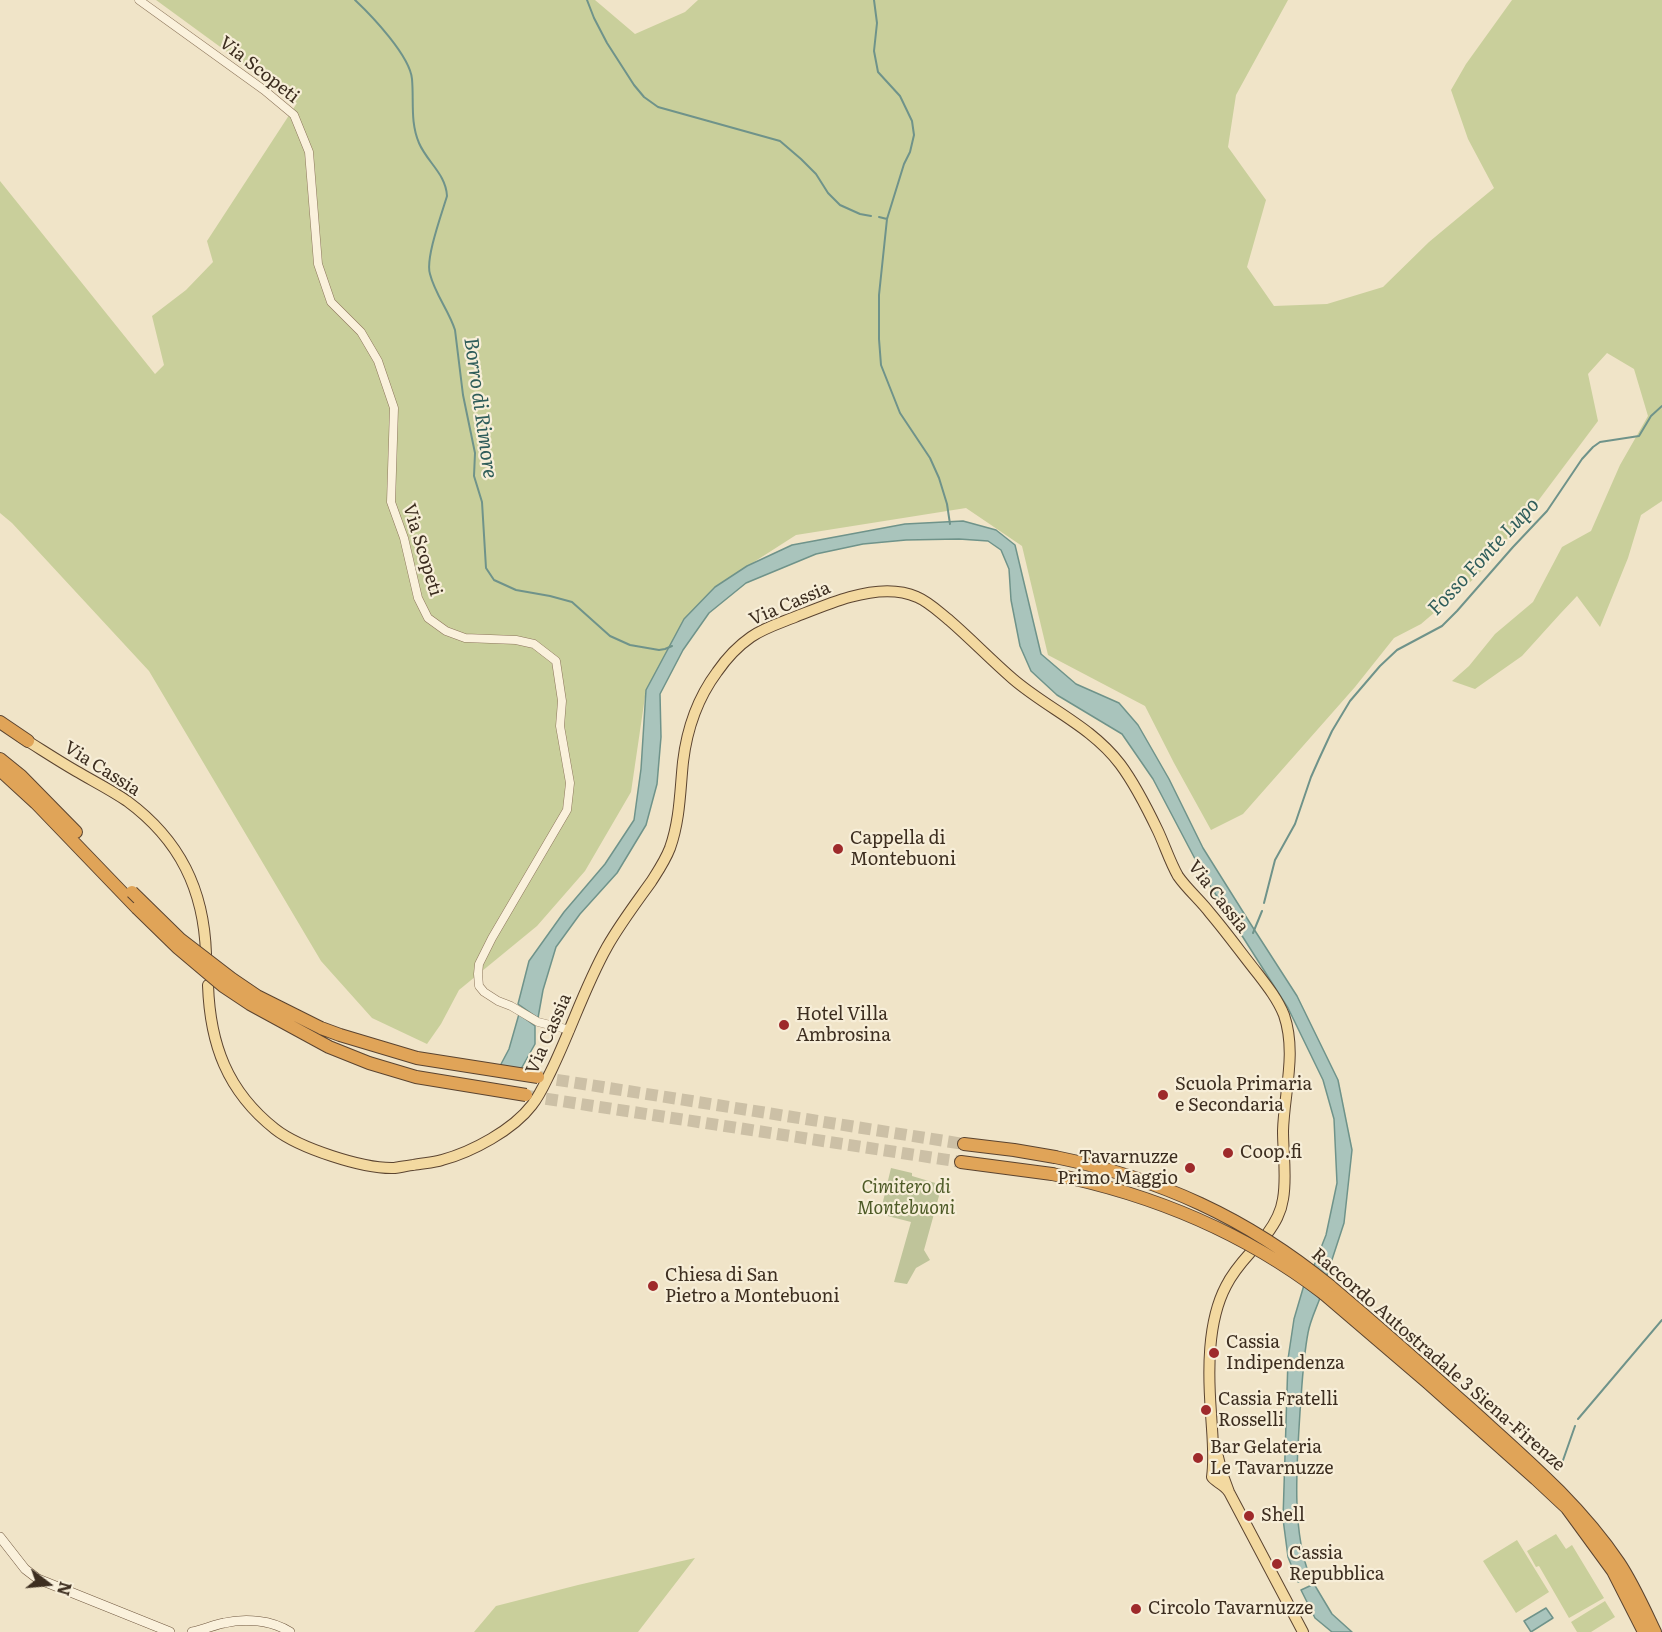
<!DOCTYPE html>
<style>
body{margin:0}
#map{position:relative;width:1662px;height:1632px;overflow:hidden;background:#f0e4c8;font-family:Literata,serif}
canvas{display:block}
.north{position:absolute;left:18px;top:1554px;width:60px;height:60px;-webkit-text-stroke:4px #f7eed8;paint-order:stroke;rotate:106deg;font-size:16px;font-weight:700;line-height:24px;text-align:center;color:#3d2e20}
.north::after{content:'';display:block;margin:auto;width:21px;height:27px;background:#3d2e20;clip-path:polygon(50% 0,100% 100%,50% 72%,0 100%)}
</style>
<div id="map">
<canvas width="1662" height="1632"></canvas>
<div class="north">N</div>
</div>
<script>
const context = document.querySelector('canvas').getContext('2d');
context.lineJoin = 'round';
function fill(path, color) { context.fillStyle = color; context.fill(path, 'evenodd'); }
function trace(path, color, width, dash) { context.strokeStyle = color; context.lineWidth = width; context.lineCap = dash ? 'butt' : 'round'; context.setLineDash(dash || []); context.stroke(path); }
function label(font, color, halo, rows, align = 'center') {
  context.font = font + ' Literata,serif'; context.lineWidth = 4.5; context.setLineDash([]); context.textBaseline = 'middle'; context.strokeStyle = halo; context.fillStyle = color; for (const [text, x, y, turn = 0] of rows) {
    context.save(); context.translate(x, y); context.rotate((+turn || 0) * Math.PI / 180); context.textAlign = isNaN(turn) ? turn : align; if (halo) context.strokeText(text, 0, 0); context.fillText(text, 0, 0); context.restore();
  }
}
fill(new Path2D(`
 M156,0H595L635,34L685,12L698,0H1288L1236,95L1228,147L1266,200L1247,267L1274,306L1327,304L1383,287L1429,242L1494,188L1468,139L1451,90L1466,64L1512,0H1662V501L1641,515L1628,558L1600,627L1577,596L1560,614L1522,656L1475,689L1452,681L1469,666L1495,634L1533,602L1562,547L1591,531L1620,465L1648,416L1634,369L1607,353L1588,374L1598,421L1532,509L1477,576L1421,624L1394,638L1355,687L1243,814L1211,830L1174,763L1145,706L1048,655L1022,546L966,508L796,535L715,587L646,690L631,792L585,871L537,926L459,990L441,1024L427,1044L372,1018L321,961L149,671L12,523L0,513V181L155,374L164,365L152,316L186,290L213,262L207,241L297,103Z
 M1556,1534L1566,1549L1572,1545L1604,1598L1569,1618L1539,1566L1536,1567L1527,1551Z
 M1517,1540L1549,1592L1516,1613L1483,1561Z
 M695,1558L638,1632H474L496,1606L578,1585Z
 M1605,1601L1615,1617L1591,1632H1577L1571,1622Z`), '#c9cf9b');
fill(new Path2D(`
 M891,1168L912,1173V1176L942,1185L924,1250L930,1260L916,1268L907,1284L894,1282L911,1222L880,1214Z`), '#bfc49a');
const water = new Path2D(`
 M963,521L996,530L1015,545L1041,654L1076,684L1119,703L1138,725L1169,779L1203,848L1250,923L1297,996L1338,1080L1352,1150L1344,1223L1326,1278L1313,1268L1326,1235L1337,1183L1334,1119L1323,1080L1288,1008L1204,876L1153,779L1122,734L1057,695L1031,671L1020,646L1011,600L1009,569L1001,550L988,541L959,539L906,540L863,544L816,554L746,583L709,613L683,650L660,694L661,737L657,784L646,825L617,873L580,914L556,947L543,990L538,1018L518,1004L529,961L564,912L605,864L634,820L641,769L646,690L684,619L715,587L747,566L792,545L905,524Z
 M519,1014L535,1026V1044L521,1069L500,1066L509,1049Z
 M1304,1285L1320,1298C1316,1309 1310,1321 1308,1333C1303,1359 1302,1386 1300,1412C1297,1463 1291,1529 1310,1577L1298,1582L1288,1557L1283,1519L1288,1359L1294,1319Z
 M1314,1584L1332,1614L1352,1632H1332L1315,1618L1301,1590Z
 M1546,1608L1553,1618L1531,1632L1524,1621Z`);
fill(water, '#a9c4bc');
trace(water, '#6f938a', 1.5);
trace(new Path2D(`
 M355,0C372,16 410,56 412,79C414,101 410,122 419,143C427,162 446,174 447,196C442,213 425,259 430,274C435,294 449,311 455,330L463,395L475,453L474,476L482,502L486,568L494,580L516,590L550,596L572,602L610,636L630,645L659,650L665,649L672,646
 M587,0L594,18L607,43L634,85L644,97L658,107L780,141L801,159L816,174L828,193L840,205L860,214L871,216
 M874,0L877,23L874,51L878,72L900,96L912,121L914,135L910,152L904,164L887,219L879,295V339L881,365L900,413L930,458L939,478L947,504L950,524
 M879,217L887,219
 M1264,903L1275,860L1295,824L1311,777L1319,759L1332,731L1350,701L1380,666L1397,650L1442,626L1457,611L1513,547L1547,511L1582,459L1593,447L1600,442L1639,436L1651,416L1662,406
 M1253,933L1262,911
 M1578,1419L1662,1320
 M1561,1466L1575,1426`), '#6f938a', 2);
trace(new Path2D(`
 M539,1077L964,1144
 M528,1096L961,1162`), '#ccc0a6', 12, [12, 6]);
const tertiary = new Path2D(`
 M139,0L264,90L294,115L309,152L318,264L331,302L361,332L378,361L394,408L391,502L404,538L418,598L428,618L446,631L465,638L516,640L534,644L556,661L562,701L560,726L570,783L567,810L492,938L479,964L478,974L479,986L484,992L498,1001L511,1006L538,1022L570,1030`);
const secondary = new Path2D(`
 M0,1537L25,1569L38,1579L170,1632
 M192,1632C203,1630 213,1625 224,1623C245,1618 272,1620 290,1632`);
const primary = new Path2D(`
 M21,737C39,748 57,760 76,771C93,781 111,790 127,801C180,840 204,890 206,954
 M208,985C210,1044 227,1091 275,1129C299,1148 363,1169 394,1168C396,1168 411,1165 413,1165C422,1163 433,1163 442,1160C472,1152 513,1130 532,1105C540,1095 545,1083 551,1071C571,1030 585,986 607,947C620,924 636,903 651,882C658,871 665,861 670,848C680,820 680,791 683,762C687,728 697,699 717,672C726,659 738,646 751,637C764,628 780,623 795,617C813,610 832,602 850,597C871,591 897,588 917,597C929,602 939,612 949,620C971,639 991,660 1013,679C1048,709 1091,726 1120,764C1135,784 1147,808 1158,831C1165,846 1170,862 1178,876C1187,889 1200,900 1210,913C1227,933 1242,954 1258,974C1268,987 1278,1000 1284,1015C1297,1053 1284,1093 1283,1131C1283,1154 1287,1177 1283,1199C1281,1213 1275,1223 1267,1234
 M1217,1453L1222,1473L1229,1492L1303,1632
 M1229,1492C1224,1484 1215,1482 1212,1477C1215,1456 1212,1433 1211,1413C1208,1373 1207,1322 1226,1286C1232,1274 1241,1263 1250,1253`);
const motorway = new Path2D(`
 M0,722L28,741
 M0,759L21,776L76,832
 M0,770L36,803L137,908
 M964,1144L1014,1150L1055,1157
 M961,1162L1052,1174
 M1330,1286C1379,1327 1427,1370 1474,1412C1527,1460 1579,1504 1619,1563C1633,1584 1644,1609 1655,1632
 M1323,1293L1427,1382L1536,1479L1567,1508L1613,1571L1644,1632`);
trace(tertiary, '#8d765c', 9);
trace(secondary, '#6f573f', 10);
trace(primary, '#5b4430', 12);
trace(motorway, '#5b4430', 14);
trace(tertiary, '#faf1dc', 8);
trace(secondary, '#faf1dc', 9);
trace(primary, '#f3d9a0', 10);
trace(motorway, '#e0a458', 12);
const motorwayBridge = new Path2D(`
 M132,892L180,939L232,979L257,996L321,1028L340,1035L417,1058L538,1077
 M137,908L178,948L223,986L250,1004L329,1047L369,1063L416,1077L526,1095
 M1055,1157C1159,1178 1247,1218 1330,1286
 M1052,1174C1152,1194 1242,1231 1323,1293`);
trace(motorwayBridge, '#5b4430', 14, []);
trace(motorwayBridge, '#e0a458', 12);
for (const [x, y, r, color] of [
 [838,849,6,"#9e2a2b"],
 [784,1025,6,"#9e2a2b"],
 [1163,1095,6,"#9e2a2b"],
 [1228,1153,6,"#9e2a2b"],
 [1190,1168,6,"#9e2a2b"],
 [653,1286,6,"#9e2a2b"],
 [1214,1353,6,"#9e2a2b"],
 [1206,1410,6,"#9e2a2b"],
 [1198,1458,6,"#9e2a2b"],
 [1249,1516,6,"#9e2a2b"],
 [1277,1564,6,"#9e2a2b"],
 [1136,1609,6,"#9e2a2b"]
]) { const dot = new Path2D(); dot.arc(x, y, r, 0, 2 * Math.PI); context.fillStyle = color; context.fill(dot); trace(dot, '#f7eed8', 2); }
label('18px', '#3d2e20', '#f7eed8', [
 ["Via Scopeti",259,70,38],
 ["Via Scopeti",422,550,73],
 ["Via Cassia",790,604,-23],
 ["Via Cassia",102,769,32],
 ["Via Cassia",1218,897,52],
 ["Via Cassia",549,1034,-66],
 ["Raccordo Autostradale 3 Siena-Firenze",1438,1360,41]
]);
label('18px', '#3d2e20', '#f7eed8', [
 ["Cappella di",850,839],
 ["Montebuoni",850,860],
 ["Hotel Villa",796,1015],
 ["Ambrosina",796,1036],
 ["Scuola Primaria",1175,1085],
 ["e Secondaria",1175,1106],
 ["Coop.fi",1240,1153],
 ["Tavarnuzze",1178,1158,"right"],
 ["Primo Maggio",1178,1179,"right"],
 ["Chiesa di San",665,1276],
 ["Pietro a Montebuoni",665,1297],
 ["Cassia",1226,1343],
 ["Indipendenza",1226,1364],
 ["Cassia Fratelli",1218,1400],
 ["Rosselli",1218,1421],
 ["Bar Gelateria",1210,1448],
 ["Le Tavarnuzze",1210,1469],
 ["Shell",1261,1516],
 ["Cassia",1289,1554],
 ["Repubblica",1289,1575],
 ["Circolo Tavarnuzze",1148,1609]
], 'left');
label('italic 18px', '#4d5a26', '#f7eed8', [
 ["Cimitero di",906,1188],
 ["Montebuoni",906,1209]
]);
label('italic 20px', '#2f5d5a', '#f7eed8', [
 ["Borro di Rimore",480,408,82],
 ["Fosso Fonte Lupo",1484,557,-47]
]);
</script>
